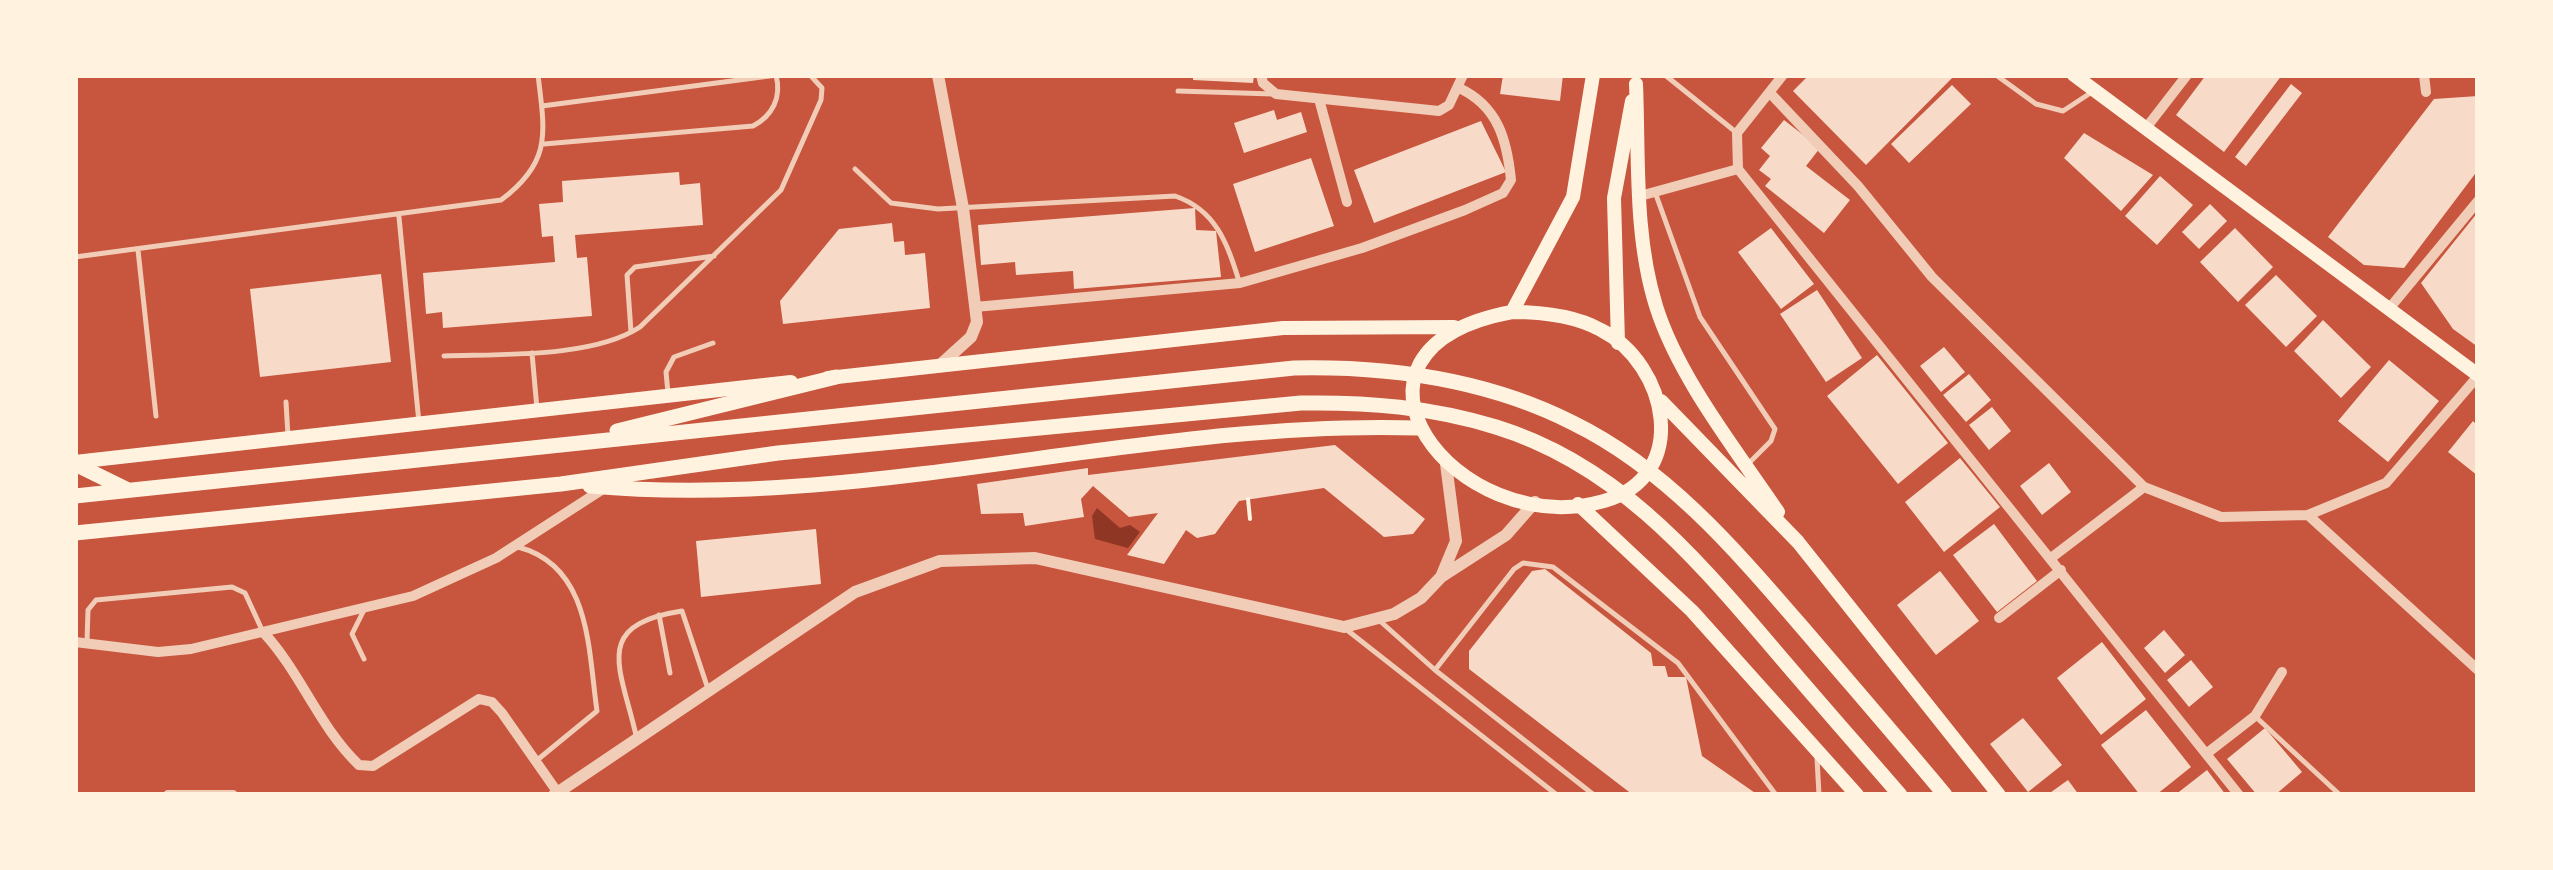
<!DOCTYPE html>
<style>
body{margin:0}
#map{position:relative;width:2553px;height:870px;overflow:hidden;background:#c8553d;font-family:"Source Sans 3",sans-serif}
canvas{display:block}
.frame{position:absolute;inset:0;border:78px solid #fff3e0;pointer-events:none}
</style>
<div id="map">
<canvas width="2553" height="870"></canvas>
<div class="frame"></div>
</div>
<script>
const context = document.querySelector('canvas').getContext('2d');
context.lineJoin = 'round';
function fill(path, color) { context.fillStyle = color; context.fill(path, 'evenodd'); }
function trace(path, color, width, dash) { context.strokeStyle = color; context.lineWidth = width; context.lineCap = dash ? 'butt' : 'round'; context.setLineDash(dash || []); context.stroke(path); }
fill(new Path2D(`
 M1097,508L1120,528L1130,525L1140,532L1128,548L1095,539L1092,516Z`), '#8f3625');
fill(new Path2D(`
 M1193,75H1254L1253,83L1193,80Z
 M1503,75H1563L1560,101L1500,94Z
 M1809,75H1955L1866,165L1793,91Z
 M2206,75H2282L2224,152L2176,115Z
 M2291,84L2302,93L2246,166L2235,157Z
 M1952,85L1971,104L1909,163L1891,144Z
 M2478,96V170L2404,268L2364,265L2328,237L2434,99Z
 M1274,110L1277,120L1301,112L1307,132L1244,153L1234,123Z
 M1784,120L1820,148L1806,166L1850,200L1824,233L1765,186L1771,179L1759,170L1770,156L1761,148Z
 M1481,121L1506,172L1374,223L1354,170Z
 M2084,133L2153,175L2121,211L2064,158Z
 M1311,158L1334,226L1255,252L1233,184Z
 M679,172L680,185L700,183L703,225L575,235L577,258L587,257L592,316L443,328L442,312L426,314L423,273L555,262L553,236L542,237L539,204L563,202L562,181Z
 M2160,176L2193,205L2157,245L2125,216Z
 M2210,204L2227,221L2199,249L2182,232Z
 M1195,208L1196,230L1216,231L1221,277L1074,289L1073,271L1016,275L1015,262L981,265L978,225Z
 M2478,212V347L2453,329L2421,283Z
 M892,223L894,242L904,241L905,255L925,253L930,308L783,324L780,301L839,229Z
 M1771,228L1814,284L1781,309L1738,252Z
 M2235,228L2273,267L2238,302L2200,262Z
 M381,274L391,362L260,377L250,289Z
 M2276,275L2317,316L2286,347L2245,305Z
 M1817,290L1862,358L1826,382L1780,314Z
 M2323,320L2371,367L2341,398L2294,351Z
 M1944,347L1965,372L1941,392L1920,366Z
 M1877,355L1948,443L1898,484L1827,396Z
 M2389,360L2439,401L2388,462L2338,421Z
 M1969,374L1991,400L1966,422L1943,395Z
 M1992,407L2011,431L1989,450L1969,425Z
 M2473,421L2478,426V476L2448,452Z
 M1335,445L1425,519L1413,534L1384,537L1324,488L1239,501L1215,534L1197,538L1186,530L1164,564L1127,555L1158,513L1129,517L1093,486L1081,499L1084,517L1025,526L1023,513L981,514L977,484L1088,468V475Z
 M1960,458L2000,507L1944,552L1905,502Z
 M2049,463L2071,492L2042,515L2020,486Z
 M1994,524L2037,581L1997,612L1953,555Z
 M816,529L821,584L701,597L696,541Z
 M1545,569L1651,653L1653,666H1665L1668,677H1686L1702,756L1758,795H1633L1469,669V651L1532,571Z
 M1940,571L1979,621L1936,655L1897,605Z
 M2164,630L2185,655L2165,673L2144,648Z
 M2102,642L2146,699L2101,735L2057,678Z
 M2191,660L2213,687L2189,707L2167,680Z
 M2146,710L2191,767L2156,795H2140L2101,745Z
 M2023,718L2062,765L2028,792L1990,744Z
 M2265,728L2302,772L2275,795H2257L2227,759Z
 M2207,770L2226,795H2175Z
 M2068,780L2079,795H2047Z`), '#f7dbc8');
trace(new Path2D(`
 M1248,499L1250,519`), '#fff3e0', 4);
trace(new Path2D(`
 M1665,75L1737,133
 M1996,75L2036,104L2063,111L2092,92
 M1178,91L1273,94
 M542,106L777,75
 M544,144L753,126C772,116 782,98 776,75
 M855,169L891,203L938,209L1175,196C1216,210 1227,243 1239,281
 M1655,192L1700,317L1775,429L1771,441L1749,463
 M399,217L419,423
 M138,250L156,416
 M75,257L501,200C552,162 545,133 538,75
 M631,332L627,275L635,267L714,256
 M532,353L537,409
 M444,356C500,354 593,358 640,327L781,190L821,100L822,88L810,75
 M668,393L666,372L674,357L713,343
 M286,402L288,436
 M518,547C591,566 588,649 597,711L536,761
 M659,615L670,673
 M1380,621L1435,670L1594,795
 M1347,630L1557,795
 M87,641L88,610L96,600L232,587L245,593L263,632
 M364,659L352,634L365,608
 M1435,670L1514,569L1523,563L1553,567L1678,663L1776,795
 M2257,718L2340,795
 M636,735C620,666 592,625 682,611L708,689
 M1817,758L1819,795`), '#f1ccb7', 5);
trace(new Path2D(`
 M1261,75L1263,83L1276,94L1439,111L1449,105L1463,75
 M2424,75L2426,92
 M1770,93L1858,186L1932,277L2144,487L2221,517L2308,515L2386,483L2478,376
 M1319,99L1347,202
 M2146,128L2187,75
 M1738,169L2239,795
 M1738,169L1737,133L1783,75
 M1640,196L1738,169
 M975,307L1240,283L1362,248L1465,210L1503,193L1511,180C1507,140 1498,106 1459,88
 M2388,310L2478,201
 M2308,515L2478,670
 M2051,558L2144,487
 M1999,618L2061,570
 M264,633C301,673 319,727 359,765L373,766L479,699L492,702L502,713L558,793
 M75,642L158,652L191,649L413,596L496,558L603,489
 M2206,754L2255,716L2282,672
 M168,795H233`), '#f1ccb7', 10);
trace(new Path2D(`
 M938,75L963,208L977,322L971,337L939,366
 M1441,577L1456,541L1446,464
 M554,795L855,592L940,561L1035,558L1344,627L1394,614L1421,598L1441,577L1506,535L1535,502`), '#f1ccb7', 12);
trace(new Path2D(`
 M2074,75L2478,375
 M1636,84C1639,157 1634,236 1656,306C1678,377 1737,451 1778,512
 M1512,312C1542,312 1574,315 1601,330C1668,364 1692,476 1604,501C1456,543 1309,350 1512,312Z
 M1512,312L1573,197L1593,75
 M1618,343L1614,198L1632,101
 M828,378L1283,328L1454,327
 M1661,401L1798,542L1999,795
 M75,462L791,382
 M1578,504L1692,611L1857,795`), '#fff3e0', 14);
trace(new Path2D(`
 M617,431L836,377
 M75,464L126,489
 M590,486C868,511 1142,419 1419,428
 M75,496L1294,368C1390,366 1486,379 1573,423C1669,470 1739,554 1808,634C1854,688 1900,741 1945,795
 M75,533L561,484L778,453L1301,403C1368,402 1431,407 1496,427C1613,463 1690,551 1766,640C1810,692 1855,743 1900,795`), '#fff3e0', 15);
</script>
